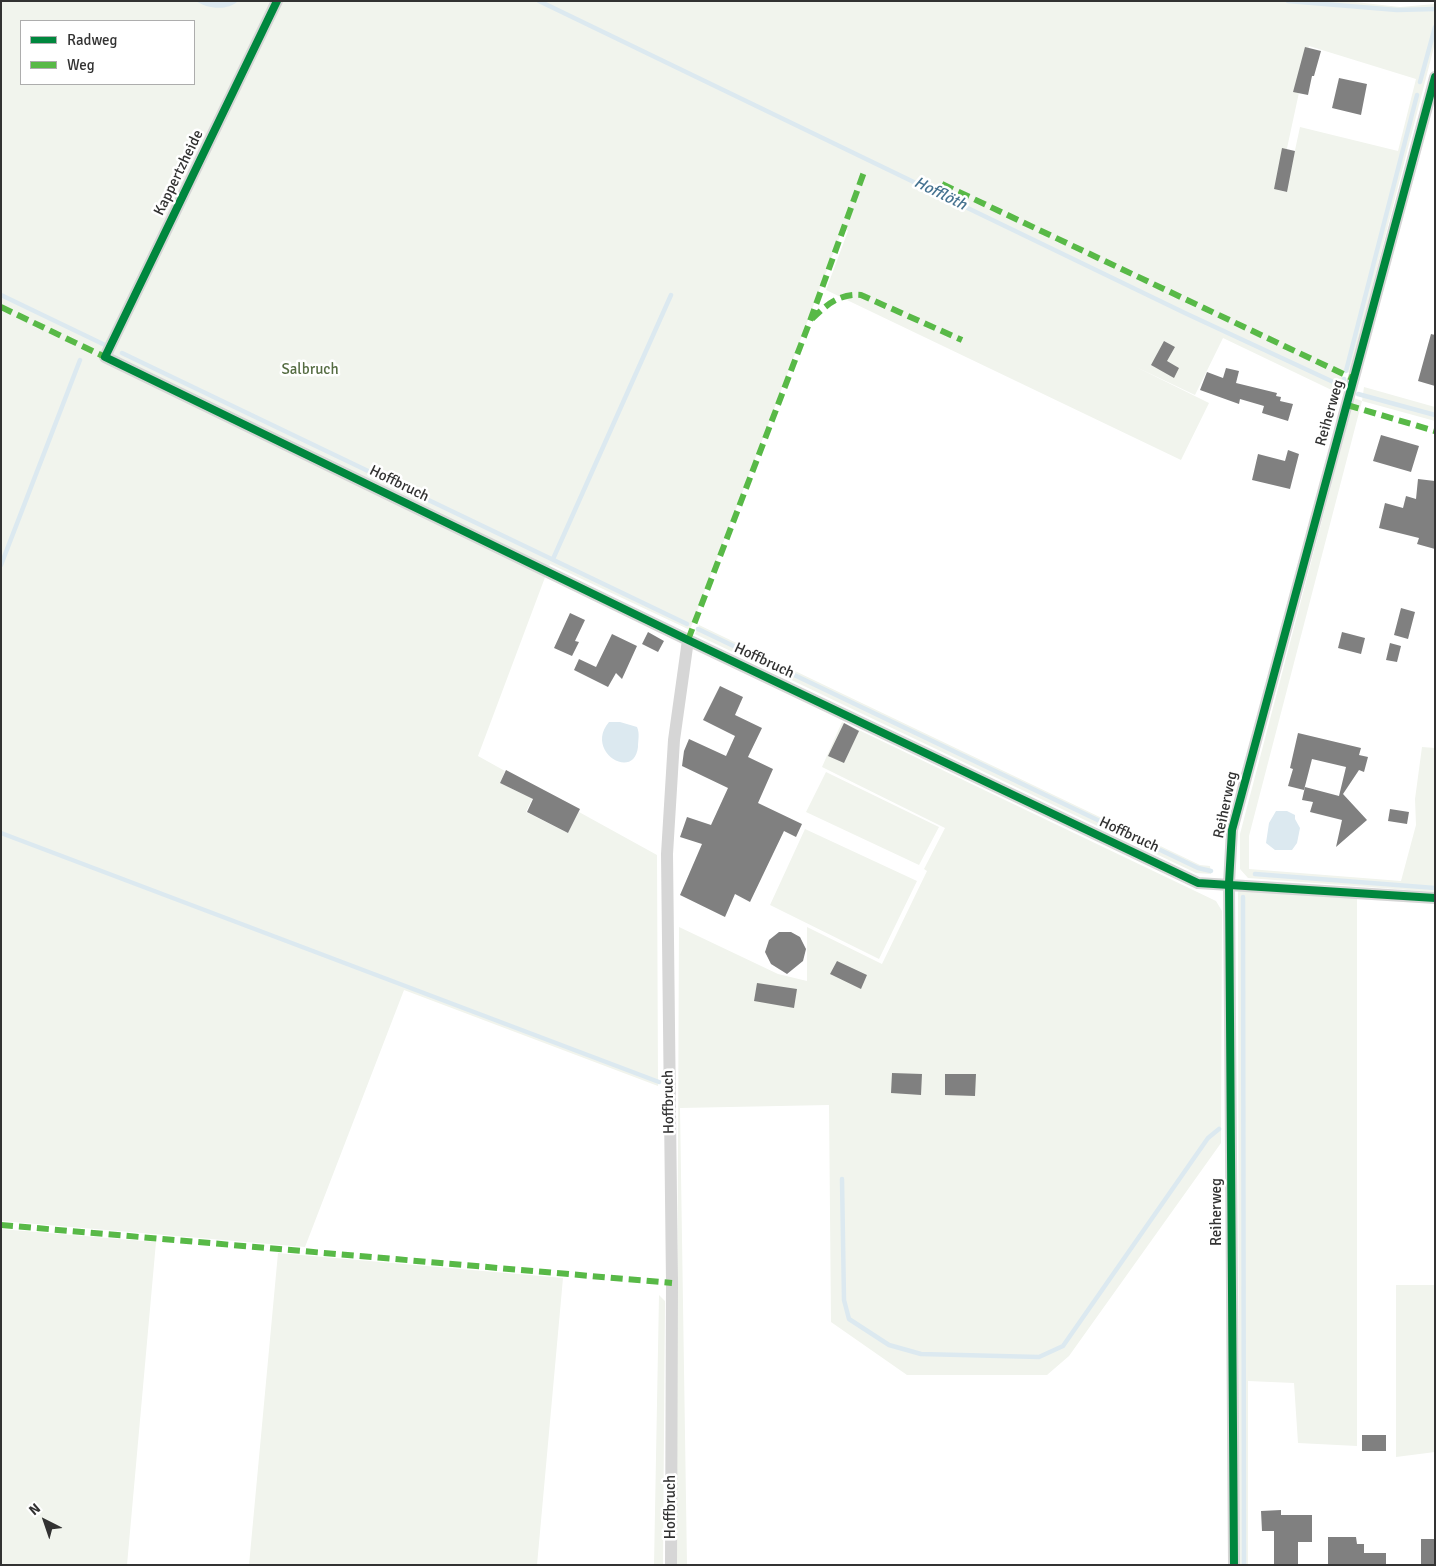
<!DOCTYPE html>
<meta charset="utf-8">
<style>
body{margin:0}
#map{position:relative;width:1436px;height:1566px;overflow:hidden;background:#fff;font-family:Signika,sans-serif}
canvas{display:block}
.frame{position:absolute;inset:0;border:2px solid #323232;pointer-events:none}
.legend{position:absolute;left:20px;top:20px;width:175px;height:65px;box-sizing:border-box;background:#fff;border:1px solid #adadad;margin:0;padding:6px 9px;list-style:none;font-size:15px;color:#323232}
.legend li{display:flex;align-items:center;gap:10px;height:25px}
.legend b{width:25px;border:1px solid #adadad}
.north{position:absolute;left:20px;top:1496px;width:50px;height:50px;-webkit-text-stroke:4px #fff;paint-order:stroke;rotate:319deg;font-size:14px;font-weight:700;line-height:20px;text-align:center;color:#323232}
.north::after{content:'';display:block;margin:auto;width:18px;height:22px;background:#323232;clip-path:polygon(50% 0,100% 100%,50% 72%,0 100%)}
</style>
<div id="map">
<canvas width="1436" height="1566"></canvas>
<div class="frame"></div>
<ul class="legend">
<li><b style="height:6px;background:#00873e"></b>Radweg</li>
<li><b style="height:6px;background:#58b947"></b>Weg</li>
</ul>
<div class="north">N</div>
</div>
<script>
const context = document.querySelector('canvas').getContext('2d');
context.lineJoin = 'round';
function fill(path, color) { context.fillStyle = color; context.fill(path, 'evenodd'); }
function trace(path, color, width, dash) { context.strokeStyle = color; context.lineWidth = width; context.lineCap = dash ? 'butt' : 'round'; context.setLineDash(dash || []); context.stroke(path); }
function label(font, color, halo, rows, align = 'center') {
  context.font = font + ' Signika,sans-serif'; context.lineWidth = 5; context.setLineDash([]); context.textBaseline = 'middle'; context.strokeStyle = halo; context.fillStyle = color; for (const [text, x, y, turn = 0] of rows) {
    context.save(); context.translate(x, y); context.rotate((+turn || 0) * Math.PI / 180); context.textAlign = isNaN(turn) ? turn : align; if (halo) context.strokeText(text, 0, 0); context.fillText(text, 0, 0); context.restore();
  }
}
fill(new Path2D(`
 M1,1H1346L1400,7L1435,4V43L1350,373L1341,370L1340,376L1348,380L1342,395L1223,338L1195,395L1134,366L1209,403L1181,460L826,290L848,231L843,228L690,630L550,564L478,756L505,771L500,783L525,795L537,788L526,812L568,833L579,812L657,855L658,1086L404,990L305,1247L1,1221ZM21,21H194V84H21ZM1309,46L1416,79L1398,151L1300,127L1286,192L1278,190Z
 M1364,387L1435,407V421L1362,401L1249,836V869L1401,881L1416,825L1415,799L1422,747L1435,748V892L1248,878L1240,869V834L1354,398L1362,401Z
 M699,625L1200,865L1210,866L1211,874L1196,873L695,634Z
 M842,722L1216,901L1222,911L1221,1143L1069,1356L1047,1375H907L831,1322L829,1105L680,1108L687,1565H676L679,927L778,974L807,981V927L882,964L927,871L924,869L945,828L822,767Z
 M826,772L939,827L919,865L806,812Z
 M805,829L917,881L879,959L770,905Z
 M1238,889L1357,898V1446L1298,1443L1294,1383L1248,1381V1565H1239Z
 M1,1229L156,1242L127,1565H1Z
 M278,1253L563,1278L537,1565H249Z
 M1396,1285H1435V1452L1396,1457Z
 M659,1295L665,1301L663,1565H654Z`), '#f1f4ed');
fill(new Path2D(`
 M196,1H238C228,11 207,9 196,1Z
 M609,722H620L637,727C640,734 638,740 638,747C634,782 584,751 609,722Z
 M1276,811H1287L1295,815V819L1300,828L1297,843L1292,850H1275L1266,843L1269,823Z`), '#dce9f0');
trace(new Path2D(`
 M539,1L1187,314L1342,386L1344,379
 M1288,1L1397,10L1435,9
 M1420,82L1435,27
 M1,295L105,345
 M122,353L687,624
 M1346,371L1417,95
 M1358,394L1435,415
 M553,559L671,295
 M1,565L80,360
 M698,629L1198,868L1211,871
 M1,833L659,1082
 M1255,874L1435,888
 M1243,897L1244,1565
 M842,1179L844,1300L849,1319L889,1345L921,1354L1039,1357L1063,1346L1208,1138L1219,1129`), '#dce9f0', 4.5);
fill(new Path2D(`
 M1305,47L1321,51L1314,76H1312L1308,95L1293,92Z
 M1339,78L1367,84L1361,115L1332,108Z
 M1282,148L1295,151L1287,192L1274,189Z
 M1431,334L1435,335V386L1418,381Z
 M1164,341L1175,347L1167,361L1179,368L1174,378L1151,365Z
 M1226,368L1239,371L1236,383L1277,393L1276,396L1281,397L1280,401L1293,404L1288,421L1262,413L1264,406L1240,399L1239,404L1200,390L1207,372L1223,378Z
 M1381,435L1419,446L1411,472L1373,461Z
 M1288,450L1299,454L1290,489L1252,480L1258,454L1285,461Z
 M1418,479L1435,481V549L1417,544L1419,538L1379,528L1385,503L1403,508L1406,496L1416,499Z
 M1401,608L1415,612L1408,639L1394,635Z
 M570,613L585,620L575,641L579,642L572,656L554,648Z
 M648,632L664,641L658,652L642,644Z
 M1342,632L1365,638L1361,654L1338,648Z
 M612,634L637,646L622,679L616,673L608,687L574,670L579,659L596,667Z
 M1390,643L1401,646L1397,662L1386,660Z
 M720,686L743,697L735,715L762,728L748,757L773,769L758,803L802,824L796,837L784,831L750,902L735,894L725,917L680,895L702,844L680,837L687,817L711,825L728,788L682,766L684,751L689,739L726,756L735,736L703,720Z
 M844,723L859,731L844,763L828,756Z
 M1298,733L1361,748L1359,755L1368,757L1364,772L1359,770L1343,794L1367,820L1336,847L1342,820L1310,812L1313,802L1302,800L1305,787L1339,796L1346,767L1312,759L1304,790L1288,786L1293,769L1290,768Z
 M506,770L580,809L568,833L527,812L533,799L500,783Z
 M1390,809L1409,812L1407,824L1388,821Z
 M779,932H791L800,937L806,949L803,961L787,974L771,964L765,952L769,940Z
 M837,961L867,975L861,989L830,974Z
 M757,983L797,989L794,1008L754,1001Z
 M892,1073L922,1074L921,1095L891,1093Z
 M945,1074H976L975,1096L945,1095Z
 M1362,1435H1386V1451H1362Z
 M1281,1510V1515H1312V1542H1298V1565H1274V1531H1262L1261,1511Z
 M1328,1537H1356L1357,1544H1364V1553H1386V1565H1328Z
 M1421,1539H1435V1565H1421Z`), '#808080');
trace(new Path2D(`
 M277,1L105,357L688,640L1198,883L1435,898
 M671,1565L672,1283L667,854L674,740L688,640
 M1234,1565L1229,883L1232,830L1435,77`), '#d6d6d6', 12);
trace(new Path2D(`
 M942,184L1354,379
 M1,307L105,357
 M812,319C826,305 840,293 861,295L962,340
 M1347,405L1435,431
 M688,640L810,321L864,172
 M1,1225L672,1283`), '#58b947', 6, [12, 6]);
trace(new Path2D(`
 M277,1L105,357L688,640L1198,883L1435,898
 M1234,1565L1229,883L1232,830L1435,77`), '#00873e', 8);
label('15px', '#323232', '#fff', [
 ["Kappertzheide",179,173,-64],
 ["Reiherweg",1330,413,-74],
 ["Hoffbruch",399,484,26],
 ["Hoffbruch",764,661,25],
 ["Reiherweg",1226,805,-78],
 ["Hoffbruch",1129,835,25],
 ["Hoffbruch",669,1102,-91],
 ["Reiherweg",1217,1212,-90],
 ["Hoffbruch",671,1507,-90]
]);
label('15px', '#556c42', '#fff', [
 ["Salbruch",310,370]
]);
label('italic 16px', '#457290', '#fff', [
 ["Hofflöth",940,194,26]
]);
</script>
